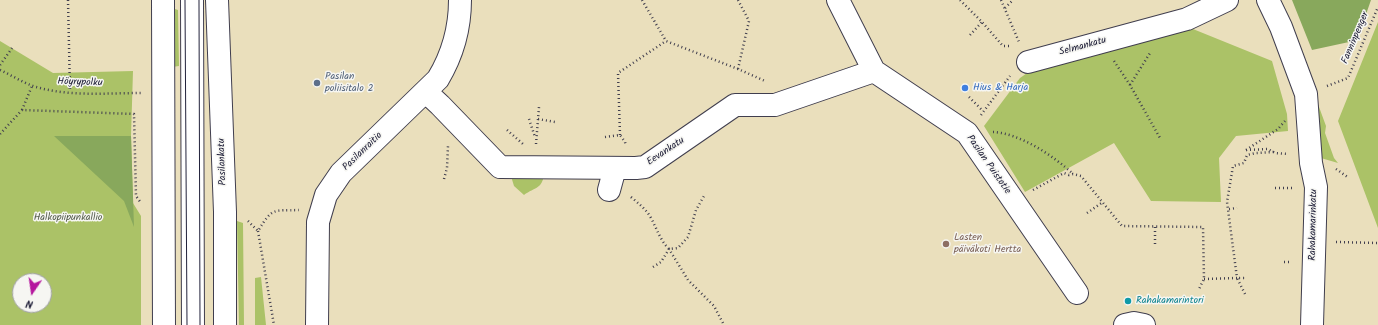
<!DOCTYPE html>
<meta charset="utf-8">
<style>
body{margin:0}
#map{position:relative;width:1378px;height:325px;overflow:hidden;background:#eadfbc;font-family:Kalam,sans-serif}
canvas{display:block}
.north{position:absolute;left:12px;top:273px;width:40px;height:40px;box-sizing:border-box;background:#f6f6f2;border:1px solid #a1a1a9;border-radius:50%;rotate:193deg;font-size:11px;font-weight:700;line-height:16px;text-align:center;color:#22223b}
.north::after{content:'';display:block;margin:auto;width:14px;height:18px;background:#b5179e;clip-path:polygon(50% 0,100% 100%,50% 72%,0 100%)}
</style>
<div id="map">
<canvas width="1378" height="325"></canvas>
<div class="north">N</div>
</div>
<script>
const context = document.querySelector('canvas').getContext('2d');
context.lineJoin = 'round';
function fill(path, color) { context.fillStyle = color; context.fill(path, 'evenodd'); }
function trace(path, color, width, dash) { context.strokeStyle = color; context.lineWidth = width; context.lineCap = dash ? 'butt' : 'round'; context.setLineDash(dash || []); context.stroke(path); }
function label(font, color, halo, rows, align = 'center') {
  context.font = font + ' Kalam,sans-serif'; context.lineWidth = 3; context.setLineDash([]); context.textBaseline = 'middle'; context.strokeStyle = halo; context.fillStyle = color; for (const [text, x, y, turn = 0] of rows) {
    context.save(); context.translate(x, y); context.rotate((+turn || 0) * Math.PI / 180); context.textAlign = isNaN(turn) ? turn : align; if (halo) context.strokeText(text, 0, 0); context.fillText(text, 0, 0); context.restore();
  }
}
fill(new Path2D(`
 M172,8L178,10L179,66L172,67Z
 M1378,22V228L1338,121Z
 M1188,27L1272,61L1287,114L1288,131L1236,136L1219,158L1221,202L1151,201L1114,143L1025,192L984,126L1020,78L1030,71Z
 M0,41L53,73L133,71L131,136L133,203L141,216V325H0ZM20,281H44V305H20Z
 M1315,96L1326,126L1325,133L1334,158L1338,163L1314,156Z
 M510,173H544C543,189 535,187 524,195L514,186Z
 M237,221L243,223L244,325H239Z
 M261,277L266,325H255V278Z`), '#abc267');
fill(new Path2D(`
 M1292,0H1371L1356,43L1349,42L1312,50Z
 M54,136H131L134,227L124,201Z`), '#88a85c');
const minor = new Path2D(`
 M163,0L164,325
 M192,0L193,325
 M217,0L225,212V325
 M838,0L874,71L967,133L1077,293
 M1268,0L1281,27L1306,94L1311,163L1316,187L1312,325
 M1028,62L1187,19L1227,0
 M426,92L440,105L500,167L636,168L645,167L735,105H775L874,71
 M609,190L615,168
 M317,325L318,222L326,195L341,173L438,79C453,54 460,29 460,0
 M1125,325L1134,323L1144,325`);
trace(minor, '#403e4e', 24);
trace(new Path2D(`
 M68,0L70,92
 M642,0L666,41L738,69L765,81
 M960,0L982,22L1003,46H1011
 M1001,0L1019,42
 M1005,8L1013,0
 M970,35L982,22
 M1114,61L1130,85L1160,138
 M0,65L12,48
 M738,69L749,21L738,0
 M0,70C11,75 22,82 33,86C67,97 106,93 141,93
 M1130,85L1150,53
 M1327,86L1348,78L1378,7
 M969,97L983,111
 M22,110L32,86
 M981,115L1010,76
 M529,119L535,137
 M538,119L555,122
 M507,130L523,144
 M993,132C1019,133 1054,156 1073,174
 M0,134L22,110L134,114L136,196L141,203
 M620,135L618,73L666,41
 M605,137L620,135L625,142L626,146
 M536,144L539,107
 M1246,150L1278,129L1285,121
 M1246,150L1268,149L1275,153L1288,154
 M1336,169L1349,178
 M444,179L447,168L448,146
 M1275,188H1293
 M1033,190L1064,173L1069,175L1073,174L1081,176L1122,226L1203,227L1204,279L1199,289
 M631,197C639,204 646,209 651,218C657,229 660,240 669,249L678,248L688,237L696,210L704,196
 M1229,209L1237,208
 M1087,213L1103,202
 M248,221L258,231C273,207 272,211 299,210
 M258,231L274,325
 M1336,242L1378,243
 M1155,244V226
 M1284,262H1291
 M653,267L661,262L669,249L688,280L714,306L724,325
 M1204,279L1237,278L1227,202L1233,166L1244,163L1247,155L1256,153L1274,152
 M1245,294L1237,278H1245`), '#403e4e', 2.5, [1, 3]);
trace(minor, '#fff', 22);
trace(new Path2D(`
 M185,0L187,325
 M199,0L200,325`), '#22223b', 1);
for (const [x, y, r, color] of [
 [317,83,4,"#5c6f8a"],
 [965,88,4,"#3f7fe0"],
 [946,244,4,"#8d6e63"],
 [1128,301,4,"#0f9aa8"]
]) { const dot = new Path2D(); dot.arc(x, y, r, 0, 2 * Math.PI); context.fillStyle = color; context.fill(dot); trace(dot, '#f6f6f2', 1.5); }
label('10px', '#22223b', '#f6f6f2', [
 ["Fanninpenger",1356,38,-67],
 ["Selmankatu",1083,47,-15],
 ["Höyrypolku",80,83,2],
 ["Pasilanraitio",363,152,-44],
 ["Eevankatu",666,152,-34],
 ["Pasilankatu",223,162,-92],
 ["Pasilan Puistotie",988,165,55],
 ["Rahakamarinkatu",1314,225,-89]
]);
label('10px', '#4e5e75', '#f6f6f2', [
 ["Pasilan",325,77],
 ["poliisitalo 2",325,89]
], 'left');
label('10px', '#366cbe', '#f6f6f2', [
 ["Hius & Harja",973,88]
], 'left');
label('10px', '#525a4a', '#f6f6f2', [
 ["Halkopiipunkallio",68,218]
]);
label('10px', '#785e54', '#f6f6f2', [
 ["Lasten",954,238],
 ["päiväkoti Hertta",954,250]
], 'left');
label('10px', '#0d838f', '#f6f6f2', [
 ["Rahakamarintori",1136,301]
], 'left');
</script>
